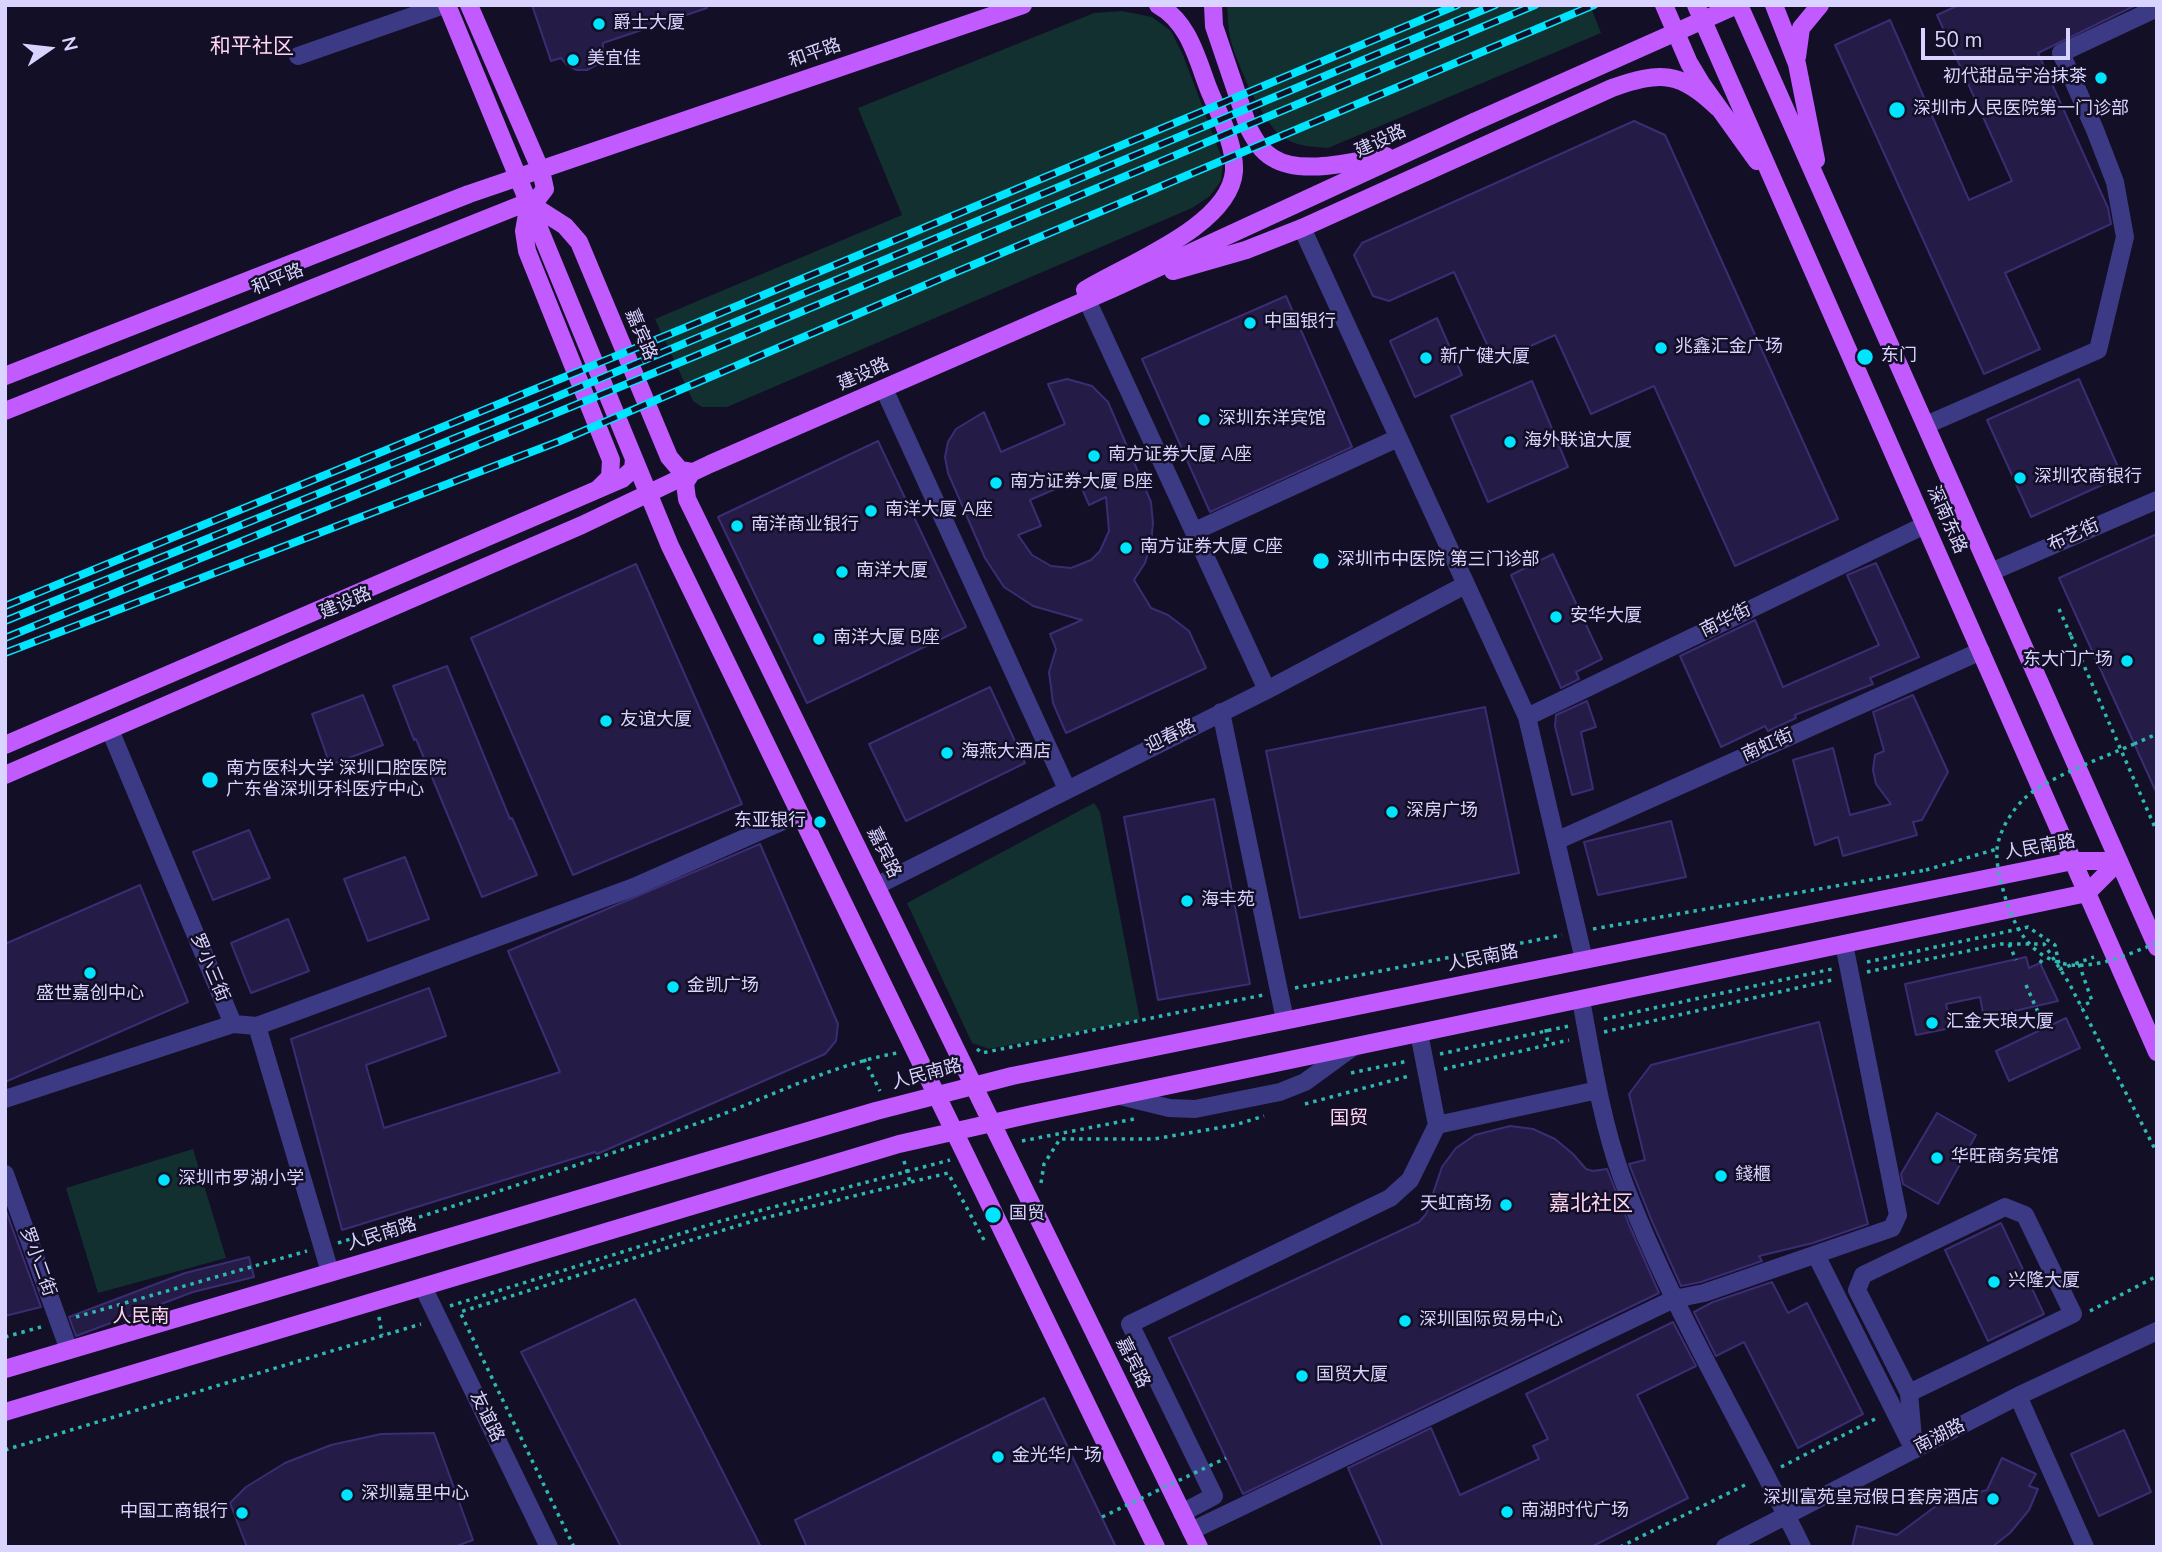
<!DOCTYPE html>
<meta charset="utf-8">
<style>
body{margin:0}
#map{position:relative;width:2162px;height:1552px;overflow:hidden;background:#130f26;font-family:"Nunito Sans",sans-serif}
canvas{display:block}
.frame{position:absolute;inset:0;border:7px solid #d9d4ff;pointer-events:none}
.north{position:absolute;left:14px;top:14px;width:70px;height:70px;-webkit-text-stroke:5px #130f26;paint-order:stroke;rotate:76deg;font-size:19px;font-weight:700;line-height:28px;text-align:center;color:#d9d4ff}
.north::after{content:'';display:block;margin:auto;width:24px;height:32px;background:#d9d4ff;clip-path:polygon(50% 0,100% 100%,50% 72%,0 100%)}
.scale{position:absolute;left:1921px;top:28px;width:149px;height:32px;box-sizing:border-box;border:4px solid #d9d4ff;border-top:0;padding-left:9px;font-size:21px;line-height:24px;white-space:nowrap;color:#d9d4ff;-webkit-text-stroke:5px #130f26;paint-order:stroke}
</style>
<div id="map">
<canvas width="2162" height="1552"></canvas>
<div class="frame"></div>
<div class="north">N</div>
<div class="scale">50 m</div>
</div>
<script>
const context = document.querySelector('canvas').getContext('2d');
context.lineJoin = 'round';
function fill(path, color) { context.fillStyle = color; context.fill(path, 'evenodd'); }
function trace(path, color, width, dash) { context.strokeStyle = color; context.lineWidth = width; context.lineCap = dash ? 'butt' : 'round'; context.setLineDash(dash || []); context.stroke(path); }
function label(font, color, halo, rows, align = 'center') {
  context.font = font + ' "Nunito Sans","Noto Sans SC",sans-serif'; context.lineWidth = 5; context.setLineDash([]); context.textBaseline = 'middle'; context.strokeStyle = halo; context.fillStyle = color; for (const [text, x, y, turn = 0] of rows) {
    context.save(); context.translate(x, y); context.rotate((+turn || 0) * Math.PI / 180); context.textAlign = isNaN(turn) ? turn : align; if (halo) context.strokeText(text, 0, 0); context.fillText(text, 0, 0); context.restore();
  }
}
fill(new Path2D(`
 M1227,5H1590L1601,33L1328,148C1312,147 1295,146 1281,136C1262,121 1236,62 1230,38C1228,28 1228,16 1227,5Z
 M1122,11L1152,17L1171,31L1183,55L1223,161L1221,181L1210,196L1192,208L727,407H702L693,401L655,319L902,215L858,108L1094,13Z
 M1094,803L1100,812L1140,1020L989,1049L972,1043L907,903Z
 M193,1149L226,1258L98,1293L66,1188Z`), '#12302f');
const building = new Path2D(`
 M532,5H706L707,8L603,43V55L598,64L587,70H576L567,65L561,58L551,61Z
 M1959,5H2136L2038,53L2108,208L2111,224L2005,273L2040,349L1984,374L1835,45L1890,20L1969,200L2012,181L1937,15Z
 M1634,121L1665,135L1838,519L1735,566L1654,386L1591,414L1555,335L1495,362L1454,272L1389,301L1373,296L1354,255L1362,243Z
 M1286,296L1352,447L1210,512L1142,359Z
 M1437,318L1462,375L1415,397L1390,341Z
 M1067,379L1092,386L1108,402L1151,502L1153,523L1151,544L1145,563L1134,580L1151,608L1168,615L1189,631L1206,668L1066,733L1053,703L1049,672L1056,649L1050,634L1082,620L1033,606L1004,587L985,558L948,473L945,457L948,442L956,429L984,412L1001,452L1065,424L1048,384ZM1078,479L1089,505L1106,497L1109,531L1100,551L1091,560L1071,568L1051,566L1032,555L1018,535L1041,526L1030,500Z
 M2079,379L2122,476L2031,517L1987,420Z
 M1532,381L1568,467L1488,502L1451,416Z
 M878,441L966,627L807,703L718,517Z
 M2157,534V794L2059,578Z
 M1553,554L1602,659L1576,672L1579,679L1561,688L1511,575Z
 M1876,563L1919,657L1870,678L1873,684L1795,715L1796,718L1768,731L1765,726L1721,747L1680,656L1755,620L1783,687L1879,645L1847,575Z
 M636,564L742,804L573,875L471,638Z
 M447,666L510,819L512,818L537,875L482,897L416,739L414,740L393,686Z
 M990,687L1025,763L906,821L869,744Z
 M363,695L383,745L330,765L312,714Z
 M1913,695L1948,772L1922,820L1913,822L1917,835L1843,856L1838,837L1815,845L1793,760L1833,748L1850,815L1891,804L1876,784L1873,770L1875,755L1884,751L1873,712Z
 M1587,701L1596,727L1581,732L1593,789L1572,795L1555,726L1556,715Z
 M1485,707L1519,873L1300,918L1266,751Z
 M1214,799L1250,984L1158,1000L1124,817Z
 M1671,821L1686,877L1598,895L1584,842Z
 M249,830L270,878L213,900L193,852Z
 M760,844L838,1024L836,1041L825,1054L597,1154L595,1152L342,1230L291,1039L429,988L446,1036L366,1065L384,1128L560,1072L508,951Z
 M405,857L429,919L368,941L344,879Z
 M140,885L188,1002L5,1082V944Z
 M288,919L309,971L251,993L231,943Z
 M2026,957L2029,968L2040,963L2058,1001L1984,1018L1980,997L1946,1004L1951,1028L1916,1035L1905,984Z
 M2066,1018L2080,1048L2009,1081L1996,1051Z
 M1819,1022L1868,1224L1813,1243L1759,1256L1762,1261L1701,1282L1681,1286L1651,1219L1629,1164L1645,1160L1629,1094L1651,1065Z
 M1937,1113L1976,1135L1938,1204L1903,1184L1901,1174Z
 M1510,1126L1533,1129L1555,1139L1573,1154L1586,1169L1593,1171L1607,1169L1630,1227L1659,1293L1243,1494L1169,1338L1419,1222L1426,1214L1442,1167L1456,1148L1475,1135Z
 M5,1208L41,1307L5,1316Z
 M2001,1223L2044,1314L1988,1341L1945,1250Z
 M249,1257L254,1277L193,1292L76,1336L69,1317L185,1273Z
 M1772,1282L1788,1313L1807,1303L1863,1414L1798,1448L1744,1342L1716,1356L1694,1312L1713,1302Z
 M635,1299L761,1547H621L521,1352Z
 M1673,1322L1696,1366L1637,1395L1688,1498L1591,1547H1383L1348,1468L1431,1428L1460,1495L1539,1459L1533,1446L1548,1439L1526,1394Z
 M1044,1398L1116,1547H807L795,1520Z
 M2124,1430L2151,1492L2099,1516L2071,1454Z
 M434,1433L473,1540L454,1547H247L230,1503L246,1487L285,1463L331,1445L381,1434Z
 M2002,1458L2036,1474L2029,1486L2038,1489L2029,1510L2010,1533L1992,1547H1852L1857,1526L1897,1535L1940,1503L1987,1490Z`);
fill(building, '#241b47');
trace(building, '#3b2d73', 2);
trace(new Path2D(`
 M2059,609L2071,636
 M2134,744L2157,734
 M1593,929L1926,870
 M2009,944L2016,960
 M1867,962L2028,927L2055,945L2060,969L2094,957
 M2040,963L2044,957
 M2079,964L2092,1001L2081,1007
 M1867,972L2001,944H2044L2069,983L2157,1153
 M2026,985L2041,1019
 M1295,988L1562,935
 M1604,1019L1832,969
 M1546,1029L1548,1045
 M1604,1032L1832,980
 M977,1049L982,1053L1263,995
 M1440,1054L1569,1026
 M864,1059L880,1091
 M1444,1069L1569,1040
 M1351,1073L1408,1061
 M1305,1104L1409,1076
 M1022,1141L1134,1119
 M904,1161L910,1182
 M1041,1183L1044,1164L1060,1139H1154L1235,1125L1264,1116
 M338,1243C462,1204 585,1163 707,1120C770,1097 831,1065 897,1053
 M450,1306L721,1221L950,1160
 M2090,1311L2157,1276
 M76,1317L307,1251
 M379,1317L382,1335
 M5,1337L41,1327
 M5,1450L421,1324
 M1781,1467L1877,1418
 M574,1547L460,1312L756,1220L948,1173L984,1240
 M1620,1547L1749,1483`), '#2fb8b0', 3.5, [3.5, 5]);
trace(new Path2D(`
 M298,56L444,5
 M1302,228L1527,717L1584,960
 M1087,300L1267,690
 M884,389L1067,789
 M1926,425L2098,350L2125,237L2115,182L2095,130L2061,53L2157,8
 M1195,531L1398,438
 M1991,572L2157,500
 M1221,712L1285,1020
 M1527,717L1925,525
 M110,730L233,1024
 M1556,841L1981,651
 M876,886L1267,690L1465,585
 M1581,1000C1592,1058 1601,1119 1621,1175C1669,1305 1742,1423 1802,1547
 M257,1026L330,1272
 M1120,1096L1169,1108L1195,1109L1280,1092L1305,1082L1353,1047
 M5,1099L233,1024L257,1026L634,887L799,814
 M1437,1125L1598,1090
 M5,1174L69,1350
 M1816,1255L1909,1440
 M423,1287L549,1547
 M1909,1393L2073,1314L2025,1215L2005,1207L1863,1275L1857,1290L1909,1393L1914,1450
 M2018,1396L2085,1547
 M1182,1513L1214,1496L1130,1324L1390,1198L1410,1180L1437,1125L1419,1033
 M1191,1531L1674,1299L1704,1293L1892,1228L1898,1215L1844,944
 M1725,1547L2018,1396L2157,1331`), '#3d3a85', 18);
trace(new Path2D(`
 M447,5L670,546L1156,1547
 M1213,5L1214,26L1249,129C1255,140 1261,151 1273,158C1301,176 1355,161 1386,156
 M1664,5L1689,63L1701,83L1757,161
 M1696,5L2157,1052
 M1739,5L2157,947
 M1774,5L1797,64L1816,160
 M1797,57L1801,28L1820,5
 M529,203L565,226L579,242L669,457L680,470L692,472
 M529,203L524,231L527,251L611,460L610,477L598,489
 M1173,271L1246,250L1302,228L1612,88C1660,71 1681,71 1718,108
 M1085,290C1127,264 1230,226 1234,171C1235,144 1219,114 1209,90C1197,59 1189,22 1158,5
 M5,376L469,194L1023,5
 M5,411L538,198L545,189L541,171L469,5
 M692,472L685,483L687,499L1199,1547
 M5,745L622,479L633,469L634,459
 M5,775L582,525L710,464L1114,288L1474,122
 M5,1369L876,1111L1012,1076L2073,861H2119
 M5,1412L899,1144L1032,1114L2087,893L2119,861`), '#c25bff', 18);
const rail = new Path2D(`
 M5,606L682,329L1457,5
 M5,621L544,402L1495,5
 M5,638L693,357L1535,5
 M5,653L560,441L949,275L1594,5`);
trace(rail, '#00e5ff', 8);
trace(rail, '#130f26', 5, [16]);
trace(new Path2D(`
 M2071,636L2157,832
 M2134,744C2105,757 2046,778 2025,798C2012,810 1999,831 1997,849C1996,861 1999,874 2002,886C2011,920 2026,956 2065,964C2096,970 2128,954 2157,943
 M1926,870L1997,849
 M1102,1517L1226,1458`), '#2fb8b0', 3.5, [3.5, 5]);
trace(new Path2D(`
 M1474,122L1737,5`), '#c25bff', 18);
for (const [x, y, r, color] of [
 [599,24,7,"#00e5ff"],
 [573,60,7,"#00e5ff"],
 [2101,78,7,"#00e5ff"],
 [1897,110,9,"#00e5ff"],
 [1250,323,7,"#00e5ff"],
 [1661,348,7,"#00e5ff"],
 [1865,357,9,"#00e5ff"],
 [1426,358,7,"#00e5ff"],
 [1204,420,7,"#00e5ff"],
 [1510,442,7,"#00e5ff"],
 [1094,456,7,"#00e5ff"],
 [2020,478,7,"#00e5ff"],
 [996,483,7,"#00e5ff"],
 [871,511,7,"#00e5ff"],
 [737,526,7,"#00e5ff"],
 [1126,548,7,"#00e5ff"],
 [1321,561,9,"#00e5ff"],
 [842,572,7,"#00e5ff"],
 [1556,617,7,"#00e5ff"],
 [819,639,7,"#00e5ff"],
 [2127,661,7,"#00e5ff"],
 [606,721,7,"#00e5ff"],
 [947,753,7,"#00e5ff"],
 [210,780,9,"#00e5ff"],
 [1392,812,7,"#00e5ff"],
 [820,822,7,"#00e5ff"],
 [1187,901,7,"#00e5ff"],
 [90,973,7,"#00e5ff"],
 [673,987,7,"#00e5ff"],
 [1932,1023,7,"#00e5ff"],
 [1937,1158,7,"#00e5ff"],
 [1721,1176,7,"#00e5ff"],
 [164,1180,7,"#00e5ff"],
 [1506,1205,7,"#00e5ff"],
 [993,1215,9,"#00e5ff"],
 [1994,1282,7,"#00e5ff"],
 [1405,1321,7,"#00e5ff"],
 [1302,1376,7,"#00e5ff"],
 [998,1457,7,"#00e5ff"],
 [347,1495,7,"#00e5ff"],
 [1993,1499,7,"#00e5ff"],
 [1507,1512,7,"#00e5ff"],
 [242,1513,7,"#00e5ff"]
]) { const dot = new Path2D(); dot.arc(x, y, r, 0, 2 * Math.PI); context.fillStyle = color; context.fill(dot); trace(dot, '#130f26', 2.5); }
label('18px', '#d9d4ff', '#130f26', [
 ["爵士大厦",613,24],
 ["美宜佳",587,60],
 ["初代甜品宇治抹茶",2087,78,"right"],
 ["深圳市人民医院第一门诊部",1913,110],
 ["中国银行",1264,323],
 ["兆鑫汇金广场",1675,348],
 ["东门",1881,357],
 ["新广健大厦",1440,358],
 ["深圳东洋宾馆",1218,420],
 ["海外联谊大厦",1524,442],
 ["南方证券大厦 A座",1108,456],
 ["深圳农商银行",2034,478],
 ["南方证券大厦 B座",1010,483],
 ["南洋大厦 A座",885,511],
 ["南洋商业银行",751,526],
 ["南方证券大厦 C座",1140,548],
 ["深圳市中医院 第三门诊部",1337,561],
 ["南洋大厦",856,572],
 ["安华大厦",1570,617],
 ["南洋大厦 B座",833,639],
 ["东大门广场",2113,661,"right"],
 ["友谊大厦",620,721],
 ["海燕大酒店",961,753],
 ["南方医科大学 深圳口腔医院",226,770],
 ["广东省深圳牙科医疗中心",226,791],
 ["深房广场",1406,812],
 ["东亚银行",806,822,"right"],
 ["海丰苑",1201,901],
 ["金凯广场",687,987],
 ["盛世嘉创中心",90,995,"center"],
 ["汇金天琅大厦",1946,1023],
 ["华旺商务宾馆",1951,1158],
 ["錢櫃",1735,1176],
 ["深圳市罗湖小学",178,1180],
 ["天虹商场",1492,1205,"right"],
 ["国贸",1009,1215],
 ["兴隆大厦",2008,1282],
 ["深圳国际贸易中心",1419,1321],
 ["国贸大厦",1316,1376],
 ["金光华广场",1012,1457],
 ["深圳嘉里中心",361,1495],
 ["深圳富苑皇冠假日套房酒店",1979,1499,"right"],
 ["南湖时代广场",1521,1512],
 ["中国工商银行",228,1513,"right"]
], 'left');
label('18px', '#d9d4ff', '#130f26', [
 ["和平路",815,54,-19],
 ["建设路",1381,142,-25],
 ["和平路",278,280,-22],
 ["嘉宾路",640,335,67],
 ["建设路",864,375,-24],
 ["深南东路",1946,520,66],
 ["布艺街",2074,536,-24],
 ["建设路",346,604,-23],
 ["南华街",1726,621,-26],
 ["迎春路",1171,737,-26],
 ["南虹街",1768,746,-24],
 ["人民南路",2040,848,-10],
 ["嘉宾路",883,853,64],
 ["人民南路",1483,959,-11],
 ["罗小三街",209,968,67],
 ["人民南路",927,1075,-15],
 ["人民南路",382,1235,-17],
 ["罗小二街",37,1262,70],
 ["嘉宾路",1132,1363,64],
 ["友谊路",486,1417,64],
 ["南湖路",1940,1437,-27]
]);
label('19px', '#ffd6f0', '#130f26', [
 ["国贸",1349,1119],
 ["人民南",141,1317]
]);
label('21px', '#ffd6f0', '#130f26', [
 ["和平社区",252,48],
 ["嘉北社区",1591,1205]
]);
</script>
